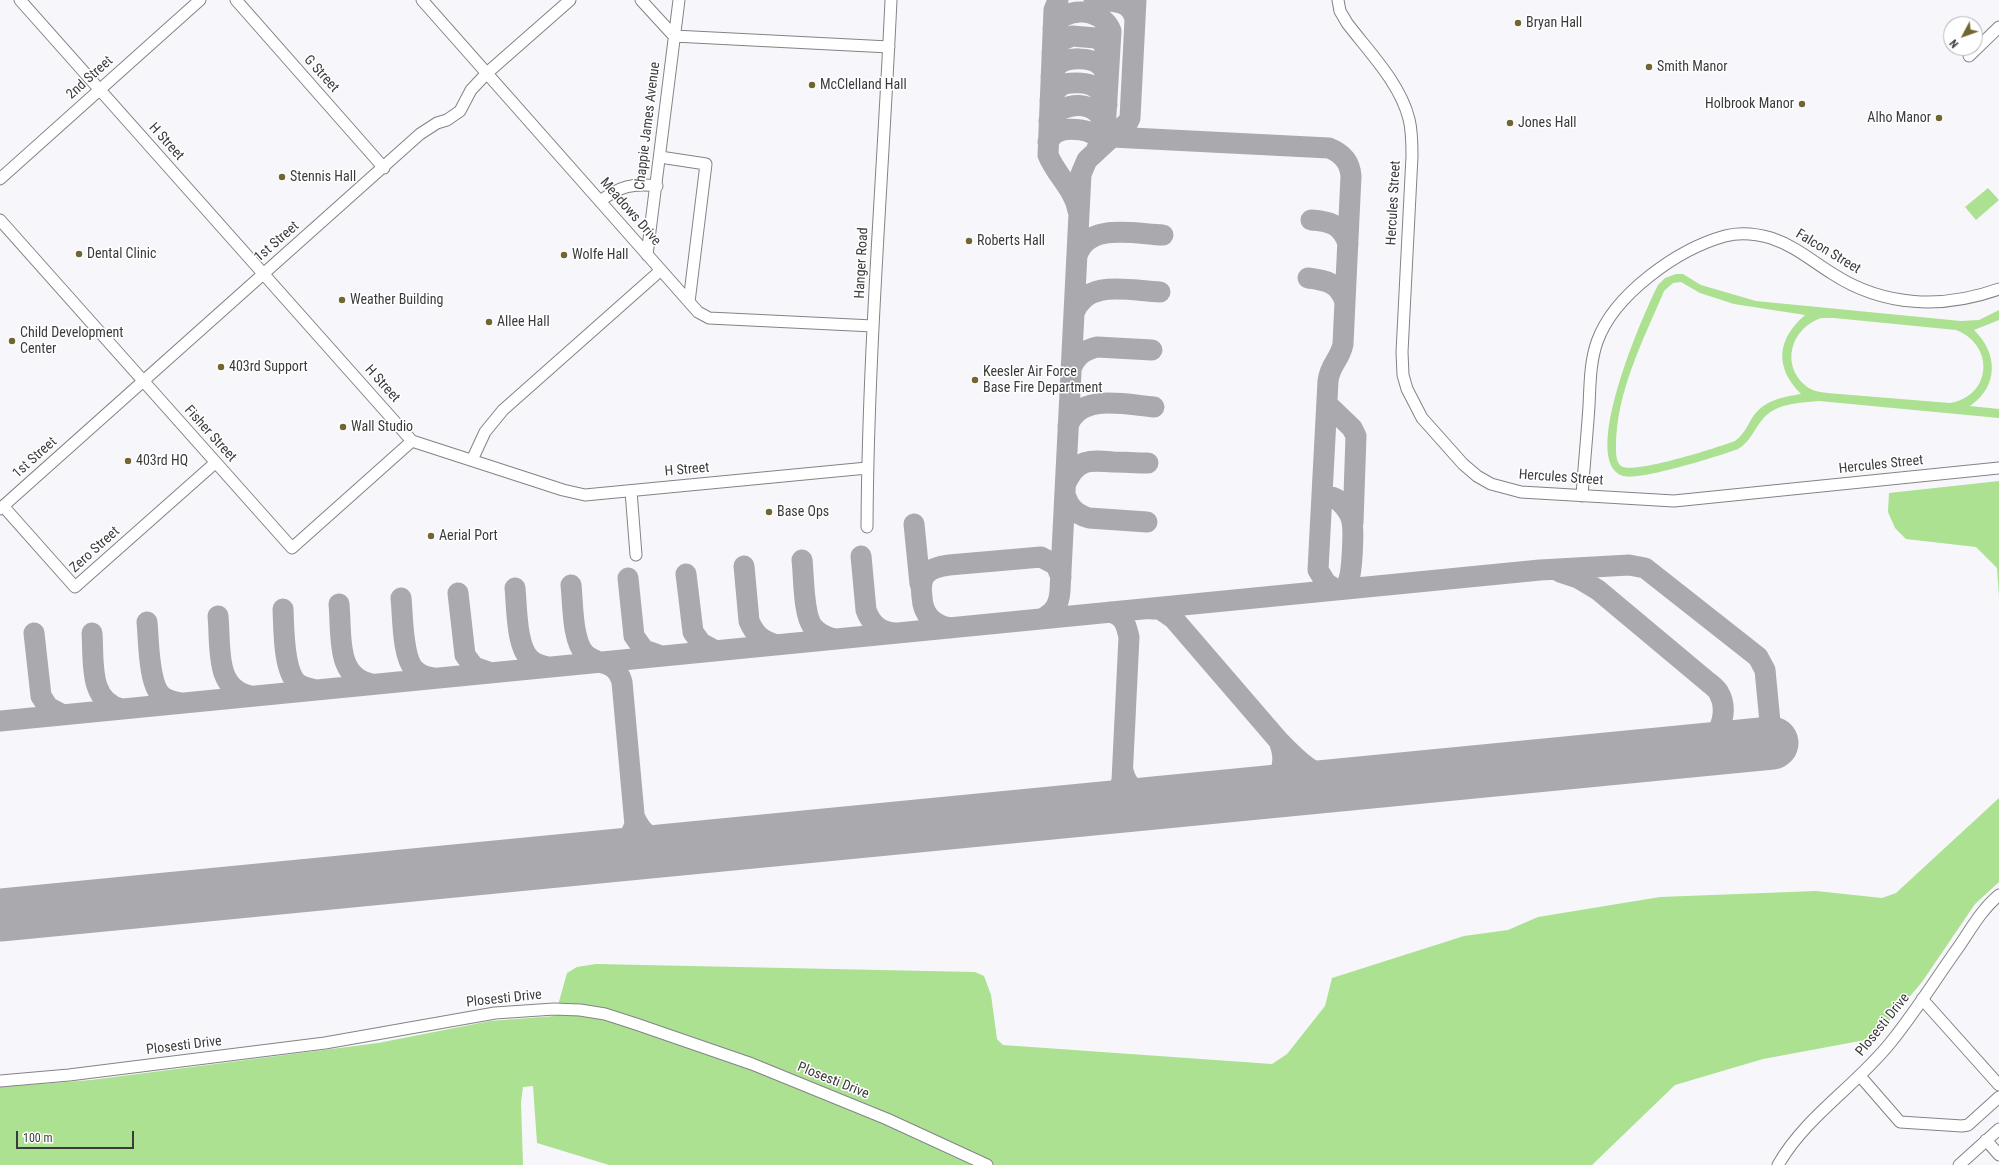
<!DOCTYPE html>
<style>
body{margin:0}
#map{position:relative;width:1999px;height:1165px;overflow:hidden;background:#f7f7fb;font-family:"Roboto Condensed",sans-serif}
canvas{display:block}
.north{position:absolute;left:1943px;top:16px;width:40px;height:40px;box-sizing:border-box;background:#fff;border:1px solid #b1b1b1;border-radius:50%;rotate:229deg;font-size:11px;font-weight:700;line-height:16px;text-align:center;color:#3b3b3c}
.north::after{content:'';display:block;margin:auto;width:14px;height:18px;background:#716532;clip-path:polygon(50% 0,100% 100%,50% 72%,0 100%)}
.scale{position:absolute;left:16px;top:1131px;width:118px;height:18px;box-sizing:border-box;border:2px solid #3b3b3c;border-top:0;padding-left:5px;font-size:12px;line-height:14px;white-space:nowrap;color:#3b3b3c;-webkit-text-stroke:3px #fff;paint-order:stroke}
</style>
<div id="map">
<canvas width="1999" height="1165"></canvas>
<div class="north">N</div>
<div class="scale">100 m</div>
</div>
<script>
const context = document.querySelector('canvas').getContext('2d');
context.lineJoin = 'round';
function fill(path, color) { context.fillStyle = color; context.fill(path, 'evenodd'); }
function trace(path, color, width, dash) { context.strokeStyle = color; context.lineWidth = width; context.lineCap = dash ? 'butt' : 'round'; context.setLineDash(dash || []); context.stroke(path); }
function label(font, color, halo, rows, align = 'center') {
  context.font = font + ' "Roboto Condensed",sans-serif'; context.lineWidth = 3; context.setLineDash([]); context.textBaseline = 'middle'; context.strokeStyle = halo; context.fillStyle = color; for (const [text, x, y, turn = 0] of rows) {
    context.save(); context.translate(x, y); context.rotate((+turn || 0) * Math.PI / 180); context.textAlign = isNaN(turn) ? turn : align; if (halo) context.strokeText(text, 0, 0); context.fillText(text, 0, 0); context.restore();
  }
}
fill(new Path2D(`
 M1988,188L1999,200L1976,220L1965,207Z
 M1676,274H1683L1701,285L1756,301L1961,321L1979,320L1999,310V320L1974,330C1998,353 1999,386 1970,406L1999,409V418L1819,401C1799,403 1775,403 1762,420C1753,431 1750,442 1738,449C1719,456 1640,481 1623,476C1578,462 1644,312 1658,285L1665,278ZM1681,282L1700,293L1734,304L1805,315C1777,339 1774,367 1801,394C1782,397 1764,400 1752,418C1747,427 1743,435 1735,441C1719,447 1633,475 1621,466C1616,462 1616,453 1616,447C1616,392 1643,341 1664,291L1673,283ZM1821,318H1834L1956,330C1995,345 1992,396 1950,403L1827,393C1820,392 1812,391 1806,386C1780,365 1791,328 1821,318Z
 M1999,481V598L1997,568L1976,547L1906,539L1895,528L1888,512L1889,493Z
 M1999,798V882L1975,904L1922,982L1885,1026L1865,1040L1763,1059L1675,1085L1592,1165H609L537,1143L533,1086L523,1087L521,1102L523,1165H0V1087L91,1080L378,1043L490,1021L555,1016L567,973L577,967L596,964L975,972L984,976L991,995L997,1039L1003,1045L1272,1064L1287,1054L1325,1006L1332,978L1464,936L1508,930L1538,917L1660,897L1816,891L1882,898L1896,893Z`), '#abe191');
trace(new Path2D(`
 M1058,0L1054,10L1048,155C1056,175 1075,190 1078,211
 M1094,0C1113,1 1131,0 1135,19
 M1053,29C1062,5 1102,7 1111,31L1105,131L1101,147
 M1052,53L1060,41L1072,36L1096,38L1102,42L1109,55
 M1051,77C1052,73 1054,69 1057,66C1066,56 1092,57 1101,66C1106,71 1107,77 1108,83
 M1050,101L1053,93L1063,84C1084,81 1100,82 1107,105
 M1049,121C1062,100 1098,99 1105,126
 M1112,137L1329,148C1342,153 1350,162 1351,176L1343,344C1340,360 1330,364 1328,381L1318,570L1326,583L1337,590
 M1048,142C1050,139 1052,135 1056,133C1067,126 1095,129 1100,141L1096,151
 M1311,220C1330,221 1342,225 1348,244
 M1077,256C1087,222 1134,234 1163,235
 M1308,278C1326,280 1339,283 1345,302
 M1074,313C1087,278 1130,291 1160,292
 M1071,369C1076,356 1084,350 1097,347L1152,350
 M1327,404L1352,428L1356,436L1353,523
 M1068,426C1079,392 1127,405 1154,407
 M1066,483C1077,459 1089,460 1113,462C1124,462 1136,463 1148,463
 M1065,494C1069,507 1075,514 1089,518L1147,522
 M1322,503L1330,497C1340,497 1351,514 1352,522C1354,531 1352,570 1349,579C1348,583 1346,587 1343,589
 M914,524L920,584
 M861,556L866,610C871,624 879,631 894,633
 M802,560C804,576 803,615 813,627C819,634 826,637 834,639
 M744,566L749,621C755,635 762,641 777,645
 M1560,572L1578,578L1598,590L1708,682C1712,685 1717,689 1719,693C1728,709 1722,733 1707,744C1703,747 1697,748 1692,750
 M686,574L693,632L701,643L716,651
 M628,578L634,636L644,650L661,656
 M571,585C573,602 572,641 585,654C598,667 615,658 622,682L635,825C629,839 624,849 609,856
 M515,588C517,607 516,648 531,660C536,664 542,666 548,667
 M458,593L465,655L474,667L491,673
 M401,598C403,616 402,656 414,669C419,675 426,677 433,678
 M339,604C342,634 335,678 372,684
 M283,609C284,628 283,670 297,683C302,687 308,688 315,690
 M1152,609H1160L1173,618L1279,741C1290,770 1277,780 1254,795
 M218,616C221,646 214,690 251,696
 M1041,619C1054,613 1059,605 1060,591L1081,174L1087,160L1128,122L1130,118L1136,0
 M147,622C149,641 148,686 163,697C169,701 175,702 181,703
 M951,628C933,625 923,615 922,597C919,575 927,568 949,565L1041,557L1056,565L1061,577
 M34,633L41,696L48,707L63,715
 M92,633C94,660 88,702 122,709
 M0,721L1540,570L1629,565L1645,568L1758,657L1765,670L1772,743
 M1279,741C1303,766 1313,774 1346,786
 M1123,771C1127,788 1140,796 1155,803
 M1102,808C1118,802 1118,796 1122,780L1129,637C1126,624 1124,616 1110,612
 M635,818C642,835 657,843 675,849`), '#aaaaae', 21);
trace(new Path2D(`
 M0,915L1772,743`), '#aaaaae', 53);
const minor = new Path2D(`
 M20,0L412,441L563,490L585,495L867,468
 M236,0L384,168
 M422,0L698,312L709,318L873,326
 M641,0L674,36L889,47
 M1338,0L1340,11L1347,23C1369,52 1400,83 1409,119C1412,131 1412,143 1412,156L1402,352L1403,375L1407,389L1422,418L1463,464L1477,476L1491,484L1521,492L1674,501L1999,468
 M1969,56L1999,27
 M660,157L706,164L689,302
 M0,179L200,0
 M600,201C621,186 632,183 657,186
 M0,220L292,548L412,441
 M647,255L679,0
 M472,460L485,432L503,410L661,270
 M631,491L636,555
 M1582,496C1584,466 1587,436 1589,406C1590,385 1590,362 1597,342C1614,294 1678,249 1725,236C1740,232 1757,234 1771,238C1795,246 1812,261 1833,274C1884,307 1943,309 1999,289
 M3,506L75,587L215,463
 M0,509L420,134L437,123L447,120L460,111L471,90L487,73L570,0
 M867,527C868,351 883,176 891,0
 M1922,999L1999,1085
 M1860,1076L1900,1122L1962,1126L1968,1125L1999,1097
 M0,1081L69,1075L325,1043L495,1013L554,1009L580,1010L605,1014L636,1024L752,1064L887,1119L987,1165
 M1986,1140L1999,1155
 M1778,1165C1806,1116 1856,1086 1891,1042C1916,1011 1937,977 1960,945C1972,927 1983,908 1999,895
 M1959,1165L1999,1129`);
trace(minor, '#838387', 13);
trace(minor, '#fff', 11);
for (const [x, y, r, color] of [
 [1518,23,4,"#716532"],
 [1649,67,4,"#716532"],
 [812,85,4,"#716532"],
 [1802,104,4,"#716532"],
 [1939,118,4,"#716532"],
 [1510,123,4,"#716532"],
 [282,177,4,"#716532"],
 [969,241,4,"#716532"],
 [79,254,4,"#716532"],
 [564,255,4,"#716532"],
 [342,300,4,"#716532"],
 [489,322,4,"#716532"],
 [12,341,4,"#716532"],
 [221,367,4,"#716532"],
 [975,380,4,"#716532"],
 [343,427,4,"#716532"],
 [128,461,4,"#716532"],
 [769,512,4,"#716532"],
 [431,536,4,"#716532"]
]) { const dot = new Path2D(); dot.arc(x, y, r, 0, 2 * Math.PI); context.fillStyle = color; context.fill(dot); trace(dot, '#fff', 1.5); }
label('14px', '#3b3b3c', '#fff', [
 ["Bryan Hall",1526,23],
 ["Smith Manor",1657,67],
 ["McClelland Hall",820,85],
 ["Holbrook Manor",1794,104,"right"],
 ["Alho Manor",1931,118,"right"],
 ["Jones Hall",1518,123],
 ["Stennis Hall",290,177],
 ["Roberts Hall",977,241],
 ["Dental Clinic",87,254],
 ["Wolfe Hall",572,255],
 ["Weather Building",350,300],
 ["Allee Hall",497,322],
 ["Child Development",20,333],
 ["Center",20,349],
 ["403rd Support",229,367],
 ["Keesler Air Force",983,372],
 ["Base Fire Department",983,388],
 ["Wall Studio",351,427],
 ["403rd HQ",136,461],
 ["Base Ops",777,512],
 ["Aerial Port",439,536]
], 'left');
label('14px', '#3b3b3c', '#fff', [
 ["G Street",321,74,48],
 ["2nd Street",90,78,-42],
 ["Chappie James Avenue",648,126,-83],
 ["H Street",166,142,48],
 ["Hercules Street",1394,203,-87],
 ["Meadows Drive",630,212,49],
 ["1st Street",277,242,-41],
 ["Falcon Street",1828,252,31],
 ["Hanger Road",862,263,-87],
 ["H Street",382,384,48],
 ["Fisher Street",210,434,48],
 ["1st Street",35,458,-42],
 ["Hercules Street",1881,465,-6],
 ["H Street",687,470,-5],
 ["Hercules Street",1561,478,4],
 ["Zero Street",95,550,-42],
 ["Plosesti Drive",504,999,-6],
 ["Plosesti Drive",1883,1025,-51],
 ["Plosesti Drive",184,1046,-7],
 ["Plosesti Drive",833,1081,22]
]);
</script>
